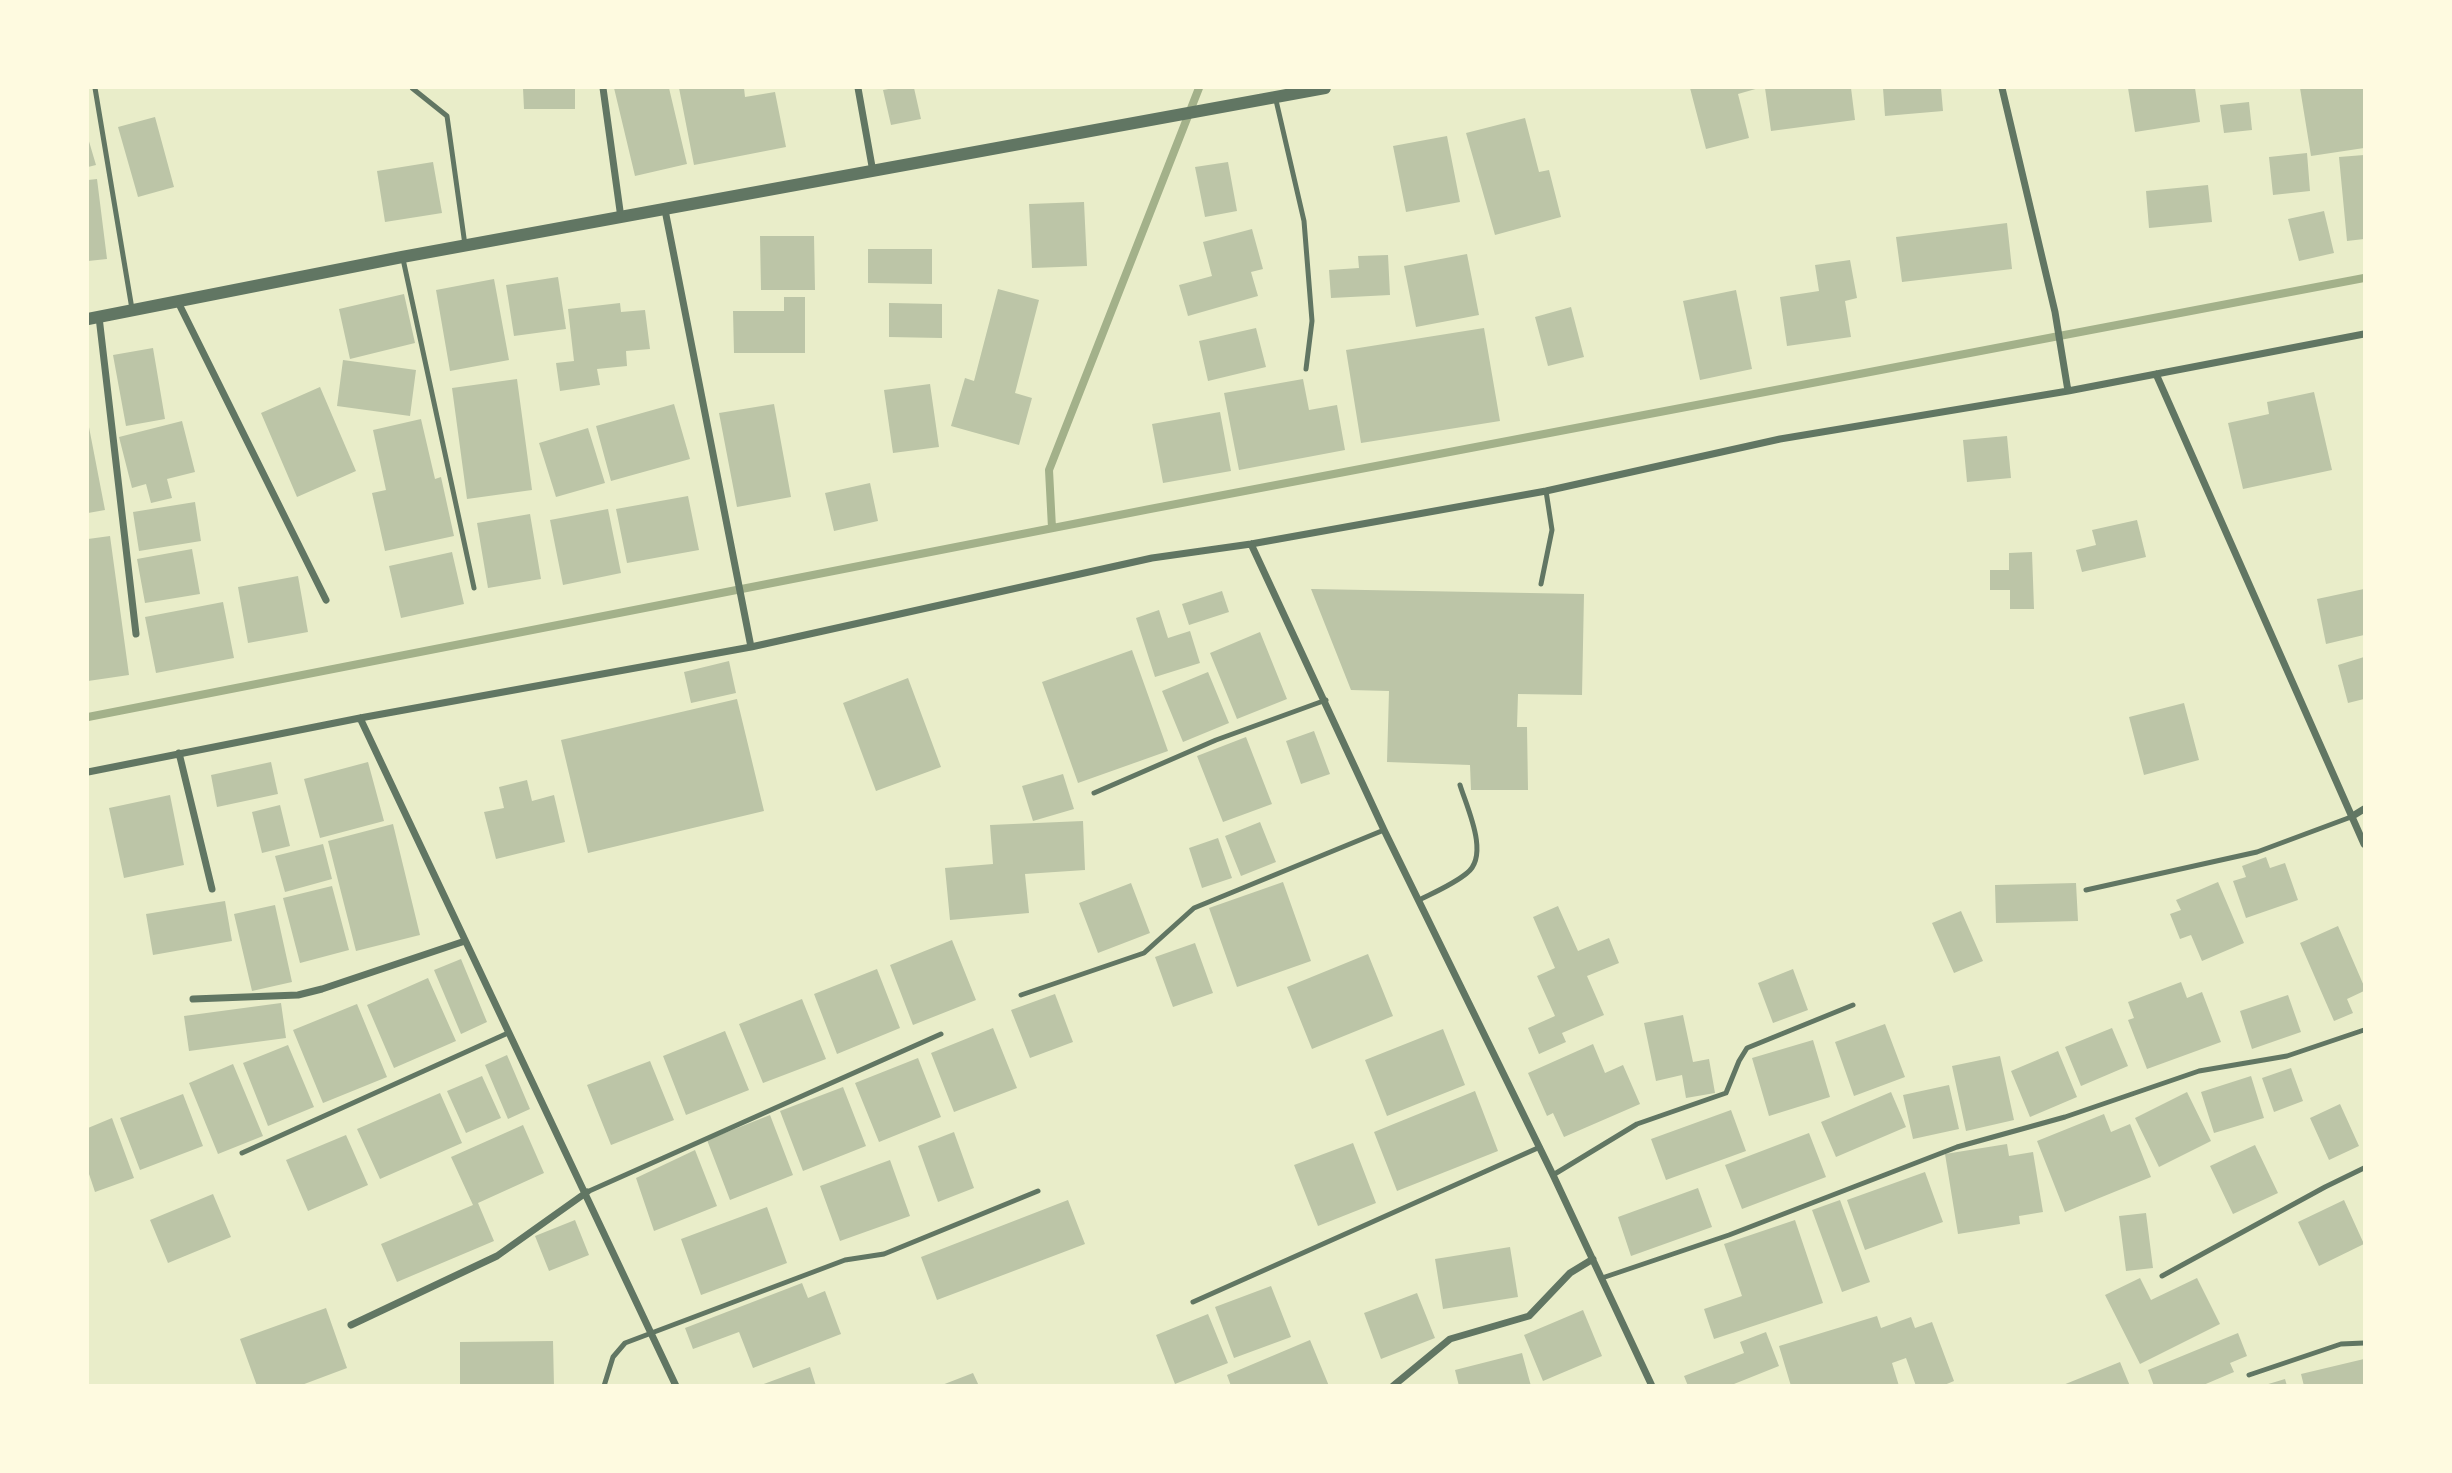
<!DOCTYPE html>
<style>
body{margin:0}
#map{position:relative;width:2452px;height:1473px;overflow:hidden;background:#e9edc9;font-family:Raleway,sans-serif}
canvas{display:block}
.frame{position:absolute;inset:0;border:89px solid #fefae0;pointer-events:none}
</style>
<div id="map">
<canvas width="2452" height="1473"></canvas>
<div class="frame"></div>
</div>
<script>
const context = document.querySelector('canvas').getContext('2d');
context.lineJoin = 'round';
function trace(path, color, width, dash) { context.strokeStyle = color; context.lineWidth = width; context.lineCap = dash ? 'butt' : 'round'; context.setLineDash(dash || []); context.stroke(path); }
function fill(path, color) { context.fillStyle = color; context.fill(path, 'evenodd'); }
trace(new Path2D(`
 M1052,528L1049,470L1199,88
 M88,717L1150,509L2364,278`), '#a3b18a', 8);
fill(new Path2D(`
 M523,88H575V109H524Z
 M614,88H669L687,164L635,176Z
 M679,88H744L745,97L775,92L786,147L694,165Z
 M894,88H914L921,119L891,125L883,90Z
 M1690,88H1759L1738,94L1749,138L1706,149Z
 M1765,88H1851L1855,120L1771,131Z
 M1883,88H1941L1943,111L1885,116Z
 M2128,88H2195L2200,122L2135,132Z
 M2300,88H2364V148L2311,156Z
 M2249,102L2252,130L2224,133L2220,105Z
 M155,117L174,187L138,197L118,127Z
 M1525,118L1539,172L1549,170L1561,217L1495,235L1466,133Z
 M1447,136L1460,202L1406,212L1393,146Z
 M88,138L96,165L88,167Z
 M2307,153L2310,191L2273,195L2269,157Z
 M2364,155V239L2347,241L2339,157Z
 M433,162L442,213L385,222L377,171Z
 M1228,162L1237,211L1205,217L1195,167Z
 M97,179L107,259L88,261V180Z
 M2208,185L2212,222L2149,228L2146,191Z
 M1084,202L1087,266L1032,268L1029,204Z
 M2324,211L2334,253L2299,261L2288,219Z
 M2007,223L2012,269L1902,282L1896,237Z
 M1252,229L1263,269L1251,272L1258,296L1188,316L1179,285L1212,276L1203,242Z
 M760,236H814L815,290H761Z
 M868,249H932V284L868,283Z
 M1467,254L1479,315L1416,327L1404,266Z
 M1388,255L1390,295L1331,298L1329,270L1359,268L1358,256Z
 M1850,260L1857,298L1845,301L1851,337L1787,346L1780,297L1819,291L1815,265Z
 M558,277L566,329L514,336L506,285Z
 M494,279L509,360L450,371L436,290Z
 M998,289L1039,300L1015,393L1032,398L1019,445L951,426L965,378L974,381Z
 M1736,290L1752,369L1700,380L1683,301Z
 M404,294L415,343L350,359L339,309Z
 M784,297H805V353H734L733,311H784Z
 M620,303L621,312L645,310L650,349L626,351L627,366L597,369L600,385L560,391L556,363L574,361L568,309Z
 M889,303L942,304V338L889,337Z
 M1571,307L1584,357L1548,366L1535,317Z
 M1256,328L1266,367L1208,381L1199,341Z
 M1484,328L1500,421L1361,443L1346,350Z
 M153,348L165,419L126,426L113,355Z
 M343,360L416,370L410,416L337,406Z
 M517,379L532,490L467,499L452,388Z
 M1303,379L1309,410L1337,405L1345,450L1239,470L1224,393Z
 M930,384L939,447L893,453L884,390Z
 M320,387L356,471L297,497L261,413Z
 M2314,392L2332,470L2243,489L2228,423L2269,414L2267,402Z
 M674,404L690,459L611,481L596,426Z
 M774,404L791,497L737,507L719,413Z
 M1220,412L1231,471L1163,483L1152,424Z
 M421,419L435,479L441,477L454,536L385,551L372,493L386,490L373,430Z
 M182,421L195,472L167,479L172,498L151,503L146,484L132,488L119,437Z
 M88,422L105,510L88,513Z
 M588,428L605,483L556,497L539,443Z
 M2007,436L2011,478L1967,482L1963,440Z
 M870,483L878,521L834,531L825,493Z
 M688,496L699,550L627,563L616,509Z
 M195,502L201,541L139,551L133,512Z
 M608,509L621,573L563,585L550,520Z
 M530,514L541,579L488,588L477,523Z
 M2137,520L2146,557L2082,572L2076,550L2096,545L2092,530Z
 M110,536L129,675L88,681V539Z
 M192,549L200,594L145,603L137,559Z
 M452,552L464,604L401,618L389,566Z
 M2032,552L2034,609H2010V590H1990V570H2009V553Z
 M298,576L308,632L248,643L238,587Z
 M1311,589L1584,594L1582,695L1518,694L1517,727H1527L1528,790H1471L1470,765L1387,762L1389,691L1351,690Z
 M2364,589V635L2326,644L2317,599Z
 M1222,591L1229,612L1189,625L1182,604Z
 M223,602L234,658L156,673L145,617Z
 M1159,610L1168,638L1190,631L1200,663L1155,677L1136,618Z
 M1260,632L1287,699L1237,719L1210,653Z
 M1132,650L1168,751L1078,783L1042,682Z
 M2364,657V699L2348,703L2338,665Z
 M729,661L736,693L691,703L684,672Z
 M1208,672L1229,723L1183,742L1162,691Z
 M908,678L941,767L876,791L843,703Z
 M737,699L764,811L588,853L561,740Z
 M2184,703L2199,760L2144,775L2129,717Z
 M1314,731L1330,774L1301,784L1286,741Z
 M1246,737L1272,804L1223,822L1197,756Z
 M271,762L278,794L217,807L211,775Z
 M368,762L384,821L320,838L304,779Z
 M1063,774L1074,809L1033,821L1022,786Z
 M527,780L532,801L554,795L565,842L496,859L484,812L504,808L499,787Z
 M170,795L184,865L124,878L109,808Z
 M280,805L290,846L262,853L252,812Z
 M1083,821L1085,870L1025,874L1029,913L950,920L945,868L993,864L990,825Z
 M1260,822L1276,862L1241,876L1225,836Z
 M393,824L420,935L356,951L328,841Z
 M1218,838L1232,878L1202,888L1189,848Z
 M323,844L332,879L285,892L275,856Z
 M2266,857L2270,868L2285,863L2298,900L2246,918L2233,881L2246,877L2242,866Z
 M1283,882L1311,961L1237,987L1209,908Z
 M2218,882L2244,943L2202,961L2191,935L2180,939L2170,914L2181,910L2176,900Z
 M1131,883L1150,933L1098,953L1079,903Z
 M2076,883L2078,921L1996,923L1995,885Z
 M332,886L349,950L300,963L283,898Z
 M225,901L232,941L153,955L146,914Z
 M275,905L292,982L252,991L234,914Z
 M1558,906L1578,951L1609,938L1619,963L1587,976L1604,1015L1562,1033L1566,1042L1539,1054L1528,1028L1555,1016L1537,976L1555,968L1533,917Z
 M1961,911L1983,961L1954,973L1932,923Z
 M2338,926L2364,986V991L2347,999L2353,1013L2334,1021L2300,943Z
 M952,940L976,1000L913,1025L890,965Z
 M1195,943L1213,993L1173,1007L1155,957Z
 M1368,954L1393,1016L1312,1049L1287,987Z
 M461,959L487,1022L461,1034L434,970Z
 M877,969L900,1028L837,1054L814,994Z
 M1793,969L1808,1010L1773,1023L1758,983Z
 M428,978L456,1041L394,1068L367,1005Z
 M2181,982L2187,998L2202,992L2221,1042L2147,1069L2128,1020L2134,1018L2128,1002Z
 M1055,994L1073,1042L1030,1058L1011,1010Z
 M2288,995L2301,1032L2252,1049L2240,1011Z
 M802,999L826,1059L763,1083L739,1024Z
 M281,1003L286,1038L189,1051L184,1016Z
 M357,1004L387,1077L323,1103L293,1030Z
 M1683,1015L1693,1062L1709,1059L1715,1093L1686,1098L1682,1075L1656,1081L1644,1023Z
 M1885,1024L1905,1077L1854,1096L1835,1042Z
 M993,1028L1017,1088L954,1112L931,1053Z
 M2112,1028L2128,1066L2081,1086L2065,1047Z
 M1443,1029L1465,1085L1387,1116L1365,1060Z
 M725,1031L749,1090L686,1115L663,1056Z
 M1813,1040L1830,1097L1769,1116L1752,1058Z
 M1593,1044L1605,1073L1623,1065L1640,1104L1564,1137L1553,1113L1547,1116L1528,1073Z
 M288,1045L314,1107L268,1126L243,1063Z
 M2058,1051L2077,1097L2030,1117L2011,1071Z
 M507,1055L530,1109L508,1119L485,1065Z
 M2000,1056L2014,1120L1966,1131L1952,1066Z
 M918,1058L941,1117L879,1142L855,1083Z
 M650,1061L674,1120L611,1145L587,1085Z
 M233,1064L263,1136L218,1154L189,1083Z
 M2291,1068L2303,1101L2274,1112L2262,1078Z
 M482,1076L501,1118L466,1133L447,1091Z
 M2251,1076L2264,1118L2214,1133L2201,1092Z
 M1949,1085L1959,1129L1913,1139L1903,1095Z
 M843,1087L866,1146L803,1171L780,1111Z
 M1475,1091L1498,1151L1397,1191L1374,1132Z
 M1891,1092L1906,1127L1836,1157L1821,1122Z
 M2187,1092L2211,1141L2159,1167L2135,1118Z
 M440,1093L462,1143L380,1179L357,1129Z
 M183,1094L203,1146L140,1170L120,1118Z
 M2340,1104L2359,1146L2329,1160L2310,1118Z
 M1731,1110L1746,1151L1666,1180L1651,1139Z
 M2104,1114L2111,1132L2130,1124L2151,1177L2065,1212L2037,1141Z
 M770,1115L793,1175L730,1200L707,1140Z
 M112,1118L134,1178L95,1192L88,1171V1128Z
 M523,1125L544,1173L478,1203L494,1241L397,1282L381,1244L473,1205L451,1157Z
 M954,1132L974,1188L938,1202L918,1146Z
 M1809,1133L1826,1177L1742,1209L1725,1165Z
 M346,1135L368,1185L308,1211L286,1160Z
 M1353,1143L1376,1203L1318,1226L1294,1165Z
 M2007,1144L2009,1156L2033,1152L2043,1212L2019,1216L2020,1224L1958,1234L1945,1154Z
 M2255,1145L2278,1193L2233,1214L2210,1166Z
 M695,1150L717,1206L654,1231L636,1178Z
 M890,1160L910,1216L840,1241L820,1186Z
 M1925,1172L1943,1222L1865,1250L1847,1200Z
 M1698,1188L1712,1227L1631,1256L1618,1217Z
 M213,1194L231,1237L168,1263L150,1220Z
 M1068,1200L1085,1244L937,1300L921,1257Z
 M1840,1200L1870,1282L1842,1292L1812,1210Z
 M2344,1200L2364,1244L2319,1266L2298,1222Z
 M767,1207L787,1263L701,1295L681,1239Z
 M2146,1213L2153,1268L2126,1271L2119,1216Z
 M575,1220L589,1255L549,1271L535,1236Z
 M1795,1220L1823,1303L1714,1339L1704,1309L1742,1296L1724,1244Z
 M1510,1247L1518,1297L1443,1309L1435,1259Z
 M2140,1278L2151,1300L2197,1278L2220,1324L2140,1364L2105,1295Z
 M802,1283L808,1298L825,1291L841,1334L753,1368L739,1332L693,1349L685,1328Z
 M1271,1286L1291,1337L1234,1358L1215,1307Z
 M1417,1293L1435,1338L1381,1359L1364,1313Z
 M326,1308L347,1368L299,1386H257L240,1339Z
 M1583,1310L1602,1356L1543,1381L1524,1335Z
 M1208,1314L1228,1363L1175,1384L1156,1335Z
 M1877,1316L1881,1328L1911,1317L1915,1328L1932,1322L1954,1381L1942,1386H1916L1906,1358L1892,1363L1899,1386H1791L1779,1346Z
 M1766,1332L1779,1366L1729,1386H1688L1684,1376L1744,1353L1740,1342Z
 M2238,1333L2247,1356L2230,1363L2234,1372L2201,1386H2154L2148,1370Z
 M1310,1340L1329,1386H1231L1227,1375Z
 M553,1341L554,1386H460V1342Z
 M1522,1353L1531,1386H1459L1455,1370Z
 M2364,1359V1386H2304L2301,1374Z
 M2120,1362L2130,1386H2063V1385Z
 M810,1367L816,1386H761V1385Z
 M973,1373L979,1386H942V1385Z
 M2285,1379L2287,1386H2265V1385Z`), '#bcc5a7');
trace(new Path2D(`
 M95,88L132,309
 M412,88L447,116L465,245
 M1275,96L1304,221L1312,321L1306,369
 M403,259L474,588
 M1541,584L1552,530L1546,491
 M1094,793L1216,740L1326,700
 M2086,890L2257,852L2351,817
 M1419,900C1435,892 1454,884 1467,873C1490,855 1467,808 1460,785
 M1021,995L1144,953L1194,908L1384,830
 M242,1153L508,1033
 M1553,1175L1637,1124L1726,1093L1739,1061L1747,1048L1853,1005
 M587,1192L941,1034
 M2162,1276L2325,1187L2364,1168
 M1602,1278L1729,1235L1957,1147L2065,1117L2199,1071L2287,1056L2364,1030
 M1193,1302L1540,1147
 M2249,1375L2341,1344L2364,1343
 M604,1386L613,1357L625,1343L845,1260L884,1254L1038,1191`), '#617663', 5);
trace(new Path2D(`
 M603,88L621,218
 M858,88L873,172
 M2002,88L2055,312L2068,391
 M665,210L751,647
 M178,302L326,600
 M99,317L136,634
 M2156,374L2364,844
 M1251,544L1384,830L1553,1175L1652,1386
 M360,718L676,1386
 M179,753L212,889
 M88,772L360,718L751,647L1152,558L1251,544L1546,491L1780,439L2068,391L2364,334
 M2351,817L2364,809
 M193,999L298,995L322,989L465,941
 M351,1325L497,1256L587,1192
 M1393,1386L1450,1339L1529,1316L1570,1273L1593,1259`), '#617663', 7);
trace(new Path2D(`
 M88,319L402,257L1325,88`), '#617663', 12);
</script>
